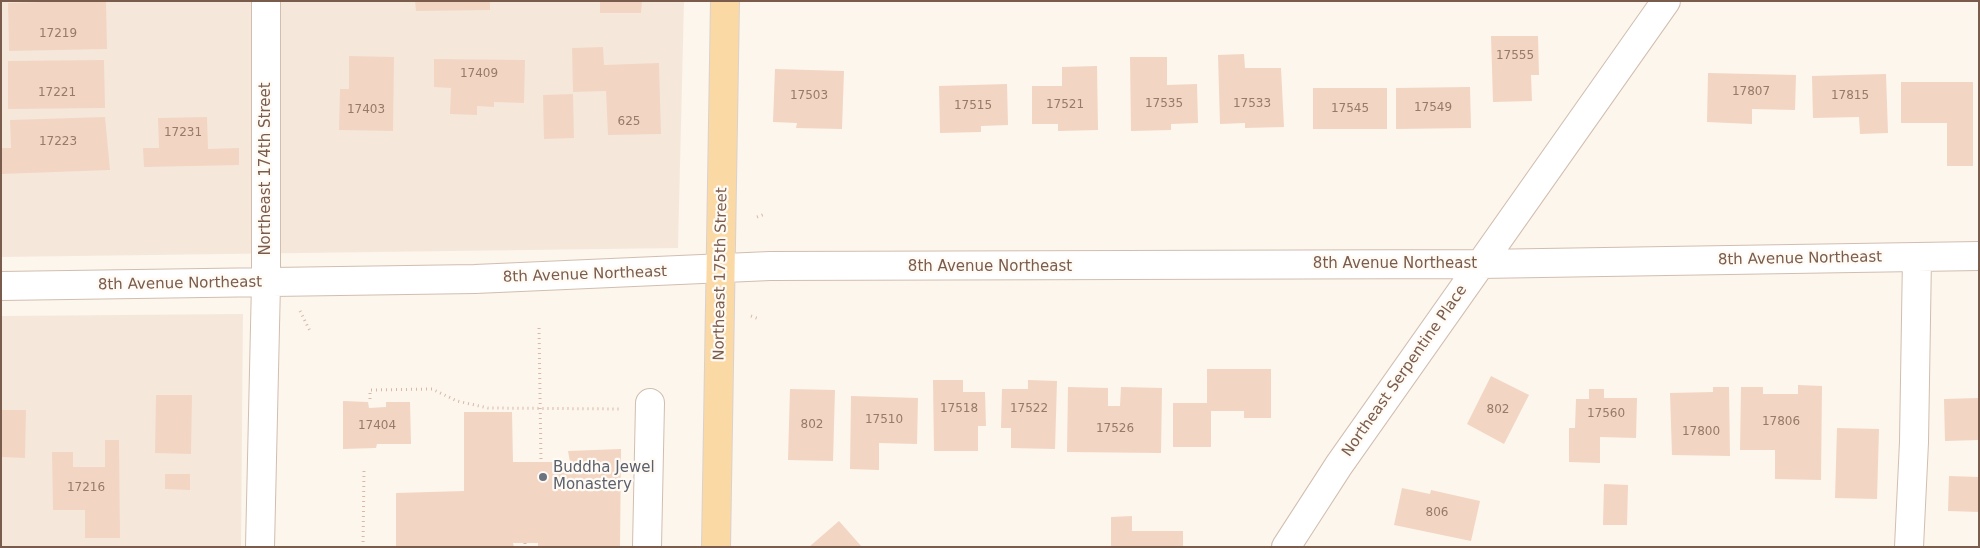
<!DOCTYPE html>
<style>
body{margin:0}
#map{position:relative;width:1980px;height:548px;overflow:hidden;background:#fdf6ec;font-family:"DejaVu Sans",sans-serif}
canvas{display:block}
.frame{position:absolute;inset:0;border:2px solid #7a5c4d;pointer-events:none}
</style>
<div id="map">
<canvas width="1980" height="548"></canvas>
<div class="frame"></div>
</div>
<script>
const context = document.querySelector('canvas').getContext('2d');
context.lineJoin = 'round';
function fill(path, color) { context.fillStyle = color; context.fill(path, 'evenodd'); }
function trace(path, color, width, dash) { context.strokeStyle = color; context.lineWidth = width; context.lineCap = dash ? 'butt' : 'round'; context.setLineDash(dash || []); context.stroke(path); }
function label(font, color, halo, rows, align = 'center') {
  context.font = font + ' "DejaVu Sans",sans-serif'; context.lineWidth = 4.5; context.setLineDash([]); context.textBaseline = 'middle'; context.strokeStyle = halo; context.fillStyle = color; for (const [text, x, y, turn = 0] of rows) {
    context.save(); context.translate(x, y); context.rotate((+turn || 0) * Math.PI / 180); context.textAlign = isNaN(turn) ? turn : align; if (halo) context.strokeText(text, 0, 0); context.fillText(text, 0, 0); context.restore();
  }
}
fill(new Path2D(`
 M1,1H684L678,248L1,257Z
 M243,314L241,547H1V316Z`), '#f5e8da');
fill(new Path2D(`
 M78,1H106L107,49L9,51L8,3Z
 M415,1H490V10L416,11Z
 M600,1H642L641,13H600Z
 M1491,36H1538L1539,75H1531L1532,101L1493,102Z
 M603,47L604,65L659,63L661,134L608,135L606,91L573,92L572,48Z
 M1244,54L1245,68H1281L1284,127L1245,128V123L1220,124L1218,55Z
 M349,56L394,57L393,131L339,130L340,89H349Z
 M1130,57H1167V85L1197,84L1198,123L1171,124V130L1131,131Z
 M434,59L525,60L524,103L494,102V107L477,106V115L450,114L451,88L434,87Z
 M104,60L105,108L8,109V61Z
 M1097,66L1098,130L1058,131V124H1032V86H1062V67Z
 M775,69L844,71L842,129L796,128L797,123L773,122Z
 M1708,73L1796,75L1795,110L1752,109V124L1707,122Z
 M1886,74L1888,133L1860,134L1859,117L1813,118L1812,76Z
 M1901,82H1973V166H1947V123H1901Z
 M1007,84L1008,125L981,126V132L940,133L939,86Z
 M1470,87L1471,128L1396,129V88Z
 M1313,88H1387V129H1313Z
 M573,94L574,138L544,139L543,95Z
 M105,117L110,170L1,174V148H11L10,120Z
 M207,117L208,149L239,148V165L144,167L143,148H159L158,118Z
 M1207,369H1271V418H1244V411H1211V447H1173V403H1207Z
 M1491,376L1529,395L1504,444L1467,424Z
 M933,380H963V392H985L986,426H978V451H934Z
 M1028,380L1057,381L1055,449L1011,448V428H1001L1002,389H1028Z
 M1798,385L1822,386L1821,480L1775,479V450H1740L1741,387H1763V394H1798Z
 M1068,387L1108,388V406H1120L1121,387L1162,388L1161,453L1067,452Z
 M1713,387H1729L1730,456L1672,455L1670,393L1713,392Z
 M790,389L835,390L833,461L788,460Z
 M1589,389H1604V398H1637L1636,438L1600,437V463L1569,462V428H1575L1576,399H1589Z
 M156,395H192L191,454L155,453Z
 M851,396L918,398L917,444L879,443V470L850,469Z
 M1979,398V440L1945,441L1944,399Z
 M343,401L368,402L369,408L386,407V402H410L411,444H377L376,448L343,449Z
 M1,410H26L25,458L1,457Z
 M464,412H512L513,462H570L568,451L621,449L620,547H538V543H513L514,547H396V493L464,491Z
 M1837,428L1879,429L1877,499L1835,498Z
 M105,440H119L120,538H85V510H53L52,452H73V467H105Z
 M165,474H190V490L165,489Z
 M1949,476L1979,477V512L1948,511Z
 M1604,484L1628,485L1627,525H1603Z
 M1402,488L1430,494L1431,490L1480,501L1471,541L1394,525Z
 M1132,516V531H1183V547H1111V517Z
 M839,521L862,547H809Z`), '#f3d5c3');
const minor = new Path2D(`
 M1,286L475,279L770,266L1480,264L1979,256
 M260,547L266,283V1
 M647,547L650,403
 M1286,547L1339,465L1666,1
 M1909,547L1914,442L1917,257`);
const major = new Path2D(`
 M716,547L725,1`);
trace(minor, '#d1beb0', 30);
trace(major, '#dad1cd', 30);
trace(new Path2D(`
 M757,217L765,214
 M300,311L311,333
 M751,316L759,319
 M539,328L541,462
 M370,399V390L432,389L457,401L488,408L620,409
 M525,543V547
 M363,547L364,470`), '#d9b8a5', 3, [1, 4]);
trace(minor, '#fff', 28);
trace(major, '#fbd9a5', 28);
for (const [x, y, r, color] of [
 [543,477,5,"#6b7280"]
]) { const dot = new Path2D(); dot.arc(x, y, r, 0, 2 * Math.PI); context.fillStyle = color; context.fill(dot); trace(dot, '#fffaf3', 2); }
label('12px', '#987a6a', null, [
 ["17219",58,34],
 ["17555",1515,56],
 ["17409",479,74],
 ["17807",1751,92],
 ["17221",57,93],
 ["17503",809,96],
 ["17815",1850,96],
 ["17535",1164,104],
 ["17533",1252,104],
 ["17521",1065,105],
 ["17515",973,106],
 ["17549",1433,108],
 ["17545",1350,109],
 ["17403",366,110],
 ["625",629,122],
 ["17231",183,133],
 ["17223",58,142],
 ["17518",959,409],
 ["17522",1029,409],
 ["802",1498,410],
 ["17560",1606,414],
 ["17510",884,420],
 ["17806",1781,422],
 ["802",812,425],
 ["17404",377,426],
 ["17526",1115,429],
 ["17800",1701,432],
 ["17216",86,488],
 ["806",1437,513]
]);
label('15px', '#7a5c4d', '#fffaf3', [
 ["Northeast 174th Street",266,169,-90],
 ["8th Avenue Northeast",1800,259,-1],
 ["8th Avenue Northeast",1395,264],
 ["8th Avenue Northeast",990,267],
 ["Northeast 175th Street",721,274,-89],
 ["8th Avenue Northeast",585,275,-2],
 ["8th Avenue Northeast",180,284,-1],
 ["Northeast Serpentine Place",1405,371,-55]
]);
label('15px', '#5b616d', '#fffaf3', [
 ["Buddha Jewel",553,468],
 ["Monastery",553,485]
], 'left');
</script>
